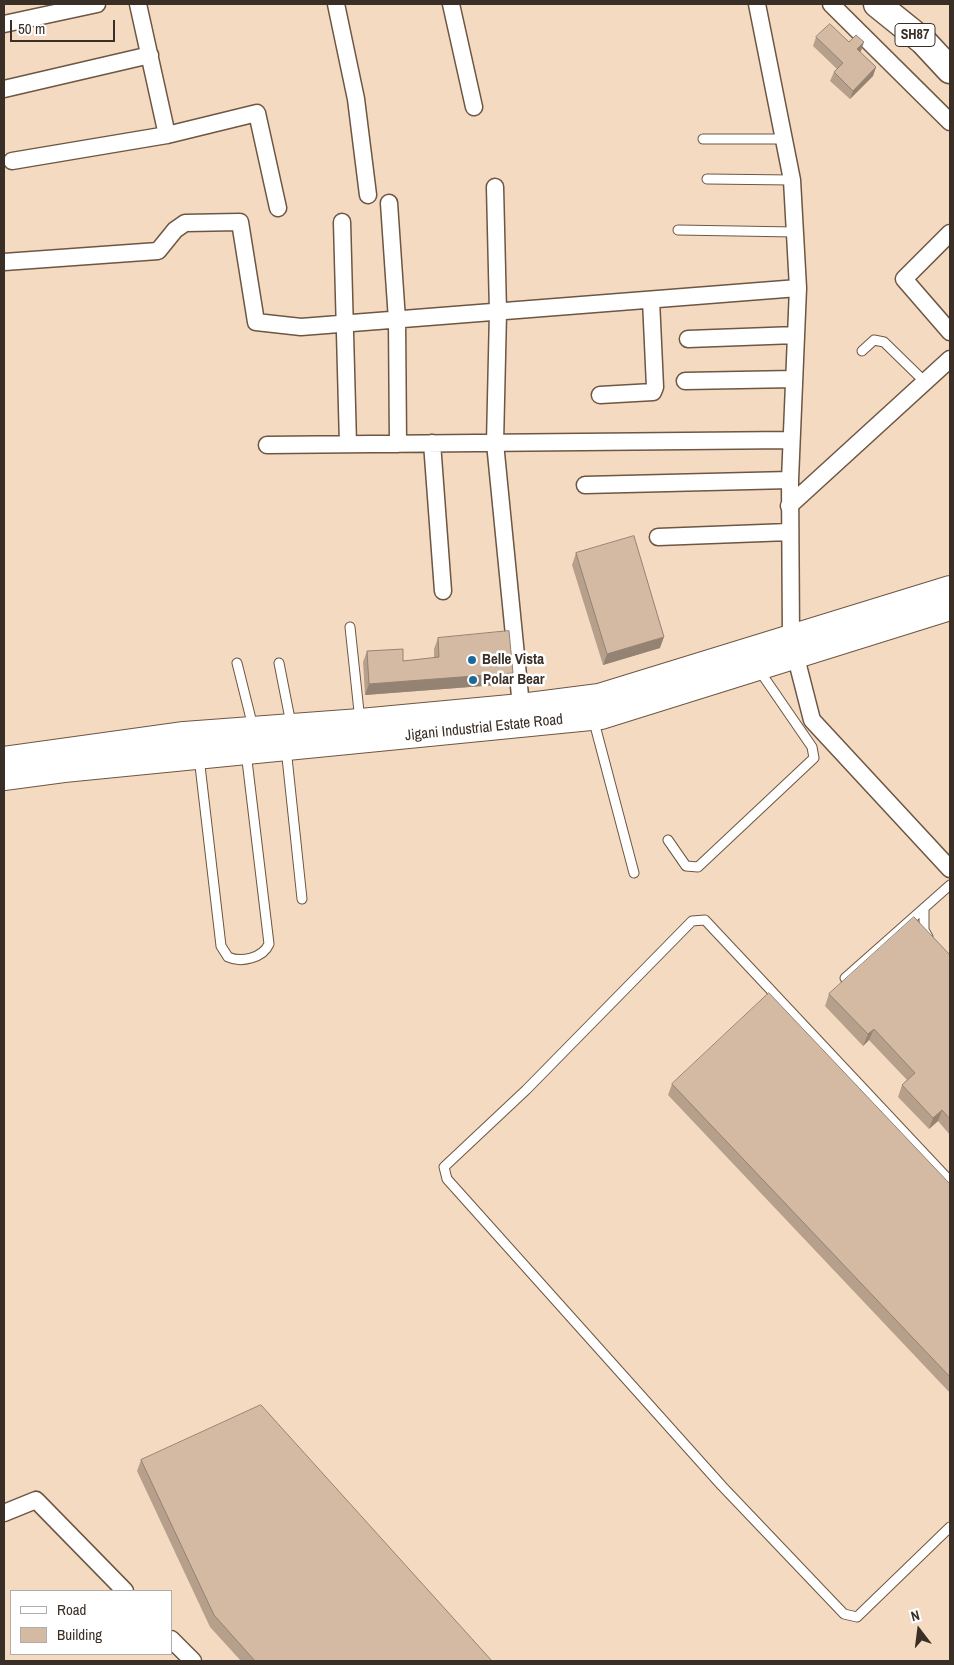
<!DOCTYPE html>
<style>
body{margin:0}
#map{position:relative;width:954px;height:1665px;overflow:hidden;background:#f5dac2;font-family:"Archivo Narrow",sans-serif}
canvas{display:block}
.frame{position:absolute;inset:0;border:5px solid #3a2f26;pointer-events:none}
.legend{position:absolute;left:10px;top:1590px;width:162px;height:65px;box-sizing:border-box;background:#fff;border:1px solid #b0aca8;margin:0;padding:6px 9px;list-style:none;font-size:15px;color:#3a2f26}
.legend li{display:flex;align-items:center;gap:10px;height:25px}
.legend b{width:25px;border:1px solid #b0aca8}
.north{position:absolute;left:894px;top:1605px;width:50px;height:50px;-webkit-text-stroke:4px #fff;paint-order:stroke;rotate:345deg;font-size:14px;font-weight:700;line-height:20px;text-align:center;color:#3a2f26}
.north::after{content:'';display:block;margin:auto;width:18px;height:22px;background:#3a2f26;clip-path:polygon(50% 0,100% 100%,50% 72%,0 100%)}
.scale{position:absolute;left:10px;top:20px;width:105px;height:22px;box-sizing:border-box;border:2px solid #3a2f26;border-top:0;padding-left:6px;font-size:15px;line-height:18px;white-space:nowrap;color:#3a2f26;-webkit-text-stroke:4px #fff;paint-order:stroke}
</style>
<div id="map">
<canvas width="954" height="1665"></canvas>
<div class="frame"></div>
<ul class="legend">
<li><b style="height:6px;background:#fff"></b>Road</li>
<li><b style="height:14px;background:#d4baa3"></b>Building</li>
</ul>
<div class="north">N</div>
<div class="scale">50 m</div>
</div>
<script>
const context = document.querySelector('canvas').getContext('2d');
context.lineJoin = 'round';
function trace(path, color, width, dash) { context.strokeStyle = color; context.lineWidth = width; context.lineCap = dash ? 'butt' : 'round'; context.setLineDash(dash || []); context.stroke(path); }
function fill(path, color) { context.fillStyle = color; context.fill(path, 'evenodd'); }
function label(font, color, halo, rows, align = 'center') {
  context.font = font + ' "Archivo Narrow",sans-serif'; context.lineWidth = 5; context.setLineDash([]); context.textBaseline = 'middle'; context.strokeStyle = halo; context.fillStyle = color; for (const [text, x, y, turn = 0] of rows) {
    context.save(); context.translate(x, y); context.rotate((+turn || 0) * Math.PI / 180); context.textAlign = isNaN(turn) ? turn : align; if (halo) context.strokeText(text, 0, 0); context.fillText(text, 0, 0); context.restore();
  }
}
const service = new Path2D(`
 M703,139H784
 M707,179L792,180
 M678,230L795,232
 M862,351L874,340L884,342L925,382
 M350,627L360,721
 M237,663L253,727
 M279,663L291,724
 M593,718L634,873
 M286,748L302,899
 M199,757L221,946L228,957C241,963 263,958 269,944L246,752
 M668,840L686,866L698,867L814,758L812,747L759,670
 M924,908V930L928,937
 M845,978L950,885
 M950,1181L705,920L692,921L526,1090L444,1167L447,1179L722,1486L844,1614L857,1617L950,1527`);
const minor = new Path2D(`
 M138,4L167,135L257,113L278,208
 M336,4L356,99L368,195
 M451,4L474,107
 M757,4L792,180L798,288L790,480L791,638L812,720L950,869
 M831,4L950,122
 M4,24L97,4
 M4,89L150,55
 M12,161L167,135
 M495,187L498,312L495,443L521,706
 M389,203L397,320L398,444
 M342,222L348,444
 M950,233L904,279L950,332
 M4,262L158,251L175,230L185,223L240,222L256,322L301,327L798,288
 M688,339L796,335
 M685,381L794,379
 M600,395L653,392L655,387L651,300
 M432,443L443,591
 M267,445L791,440
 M585,485L790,480
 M789,506L950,359
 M658,537L789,532
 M4,1513L36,1500L125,1591
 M171,1639L193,1661`);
const secondary = new Path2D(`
 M4,759L184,734L360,721L521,706L599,696L950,588
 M4,778L64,770L601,717L950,608`);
const primary = new Path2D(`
 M877,4L923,41L950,70`);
trace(service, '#6d5642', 11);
trace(minor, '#6d5642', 19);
trace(secondary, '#6d5642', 26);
trace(primary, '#6d5642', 29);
trace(service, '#fff', 9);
trace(minor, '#fff', 16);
trace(secondary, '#fff', 24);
trace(primary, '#fff', 26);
fill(new Path2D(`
 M816,37L849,42L861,51L860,52L876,67L873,76L850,99L830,81L834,72L837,69L813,46Z
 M576,553L660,648L603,665L572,565Z
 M438,638L509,684L365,695L363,662L367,651L403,661L434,658V649Z
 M950,955V1135L938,1121L929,1129L898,1097L902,1085L907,1080L869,1040L863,1046L825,1006L829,994Z
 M672,1084L950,1184V1393L668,1095Z
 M141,1460L492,1661H241L210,1627L137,1471Z`), '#b6a08c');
fill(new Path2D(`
 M864,42L861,51L854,58L857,49Z
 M876,67L873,76L850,99L853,91Z
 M664,637L660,648L603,665L607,654Z
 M513,673L509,684L365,695L369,684Z
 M874,1029L869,1040L863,1046L868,1034Z
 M942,1110L938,1121L929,1129L933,1118Z`), '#948272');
const building = new Path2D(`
 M830,24L849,42L856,35L864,42L857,49L876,67L853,91L834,72L843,63L816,37Z
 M634,536L664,637L607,654L576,553Z
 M509,631L513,673L369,684L367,651L403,649V661L439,657L438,638Z
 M914,917L950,955V1119L942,1110L933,1118L902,1085L915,1073L874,1029L868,1034L829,994Z
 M769,993L950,1184V1377L672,1084Z
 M261,1405L492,1661H255L214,1615L141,1460Z`);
fill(building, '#d4baa3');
trace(building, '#948272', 1);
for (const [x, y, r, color] of [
 [472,660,5,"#1b699b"],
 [473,680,5,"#1b699b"]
]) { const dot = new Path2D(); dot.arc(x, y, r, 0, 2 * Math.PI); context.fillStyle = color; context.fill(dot); trace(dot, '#fff', 2); }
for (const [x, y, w] of [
 [915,35,40]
]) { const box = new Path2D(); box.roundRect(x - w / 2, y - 11.5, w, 23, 4); context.fillStyle = '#fff'; context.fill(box); trace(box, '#3a2f26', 1); }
label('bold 14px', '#3a2f26', null, [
 ["SH87",915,35]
]);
label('bold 15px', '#3a2f26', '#fff', [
 ["Belle Vista",482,660],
 ["Polar Bear",483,680]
], 'left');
label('15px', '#3a2f26', '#fff', [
 ["Jigani Industrial Estate Road",484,728,-6]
]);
</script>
